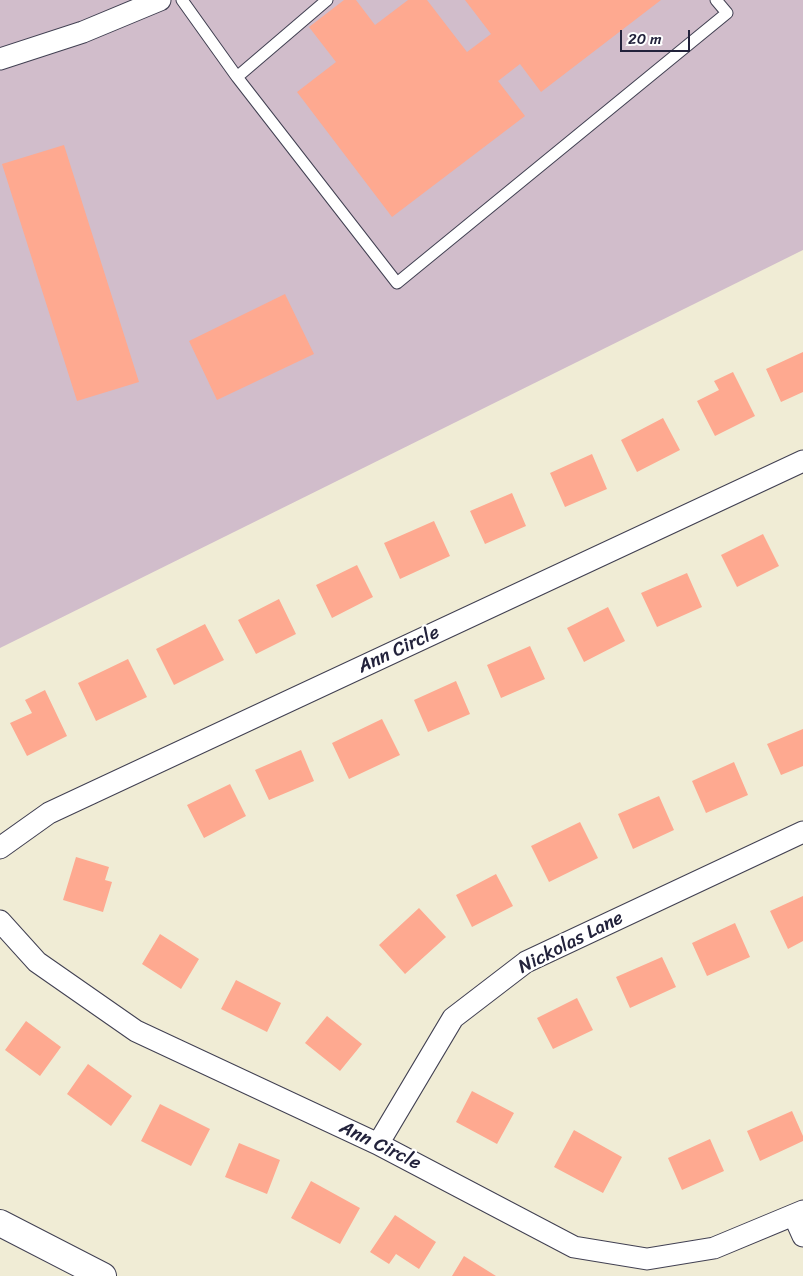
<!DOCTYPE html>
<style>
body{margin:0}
#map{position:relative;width:803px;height:1276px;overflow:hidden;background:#f0ecd5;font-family:Sriracha,sans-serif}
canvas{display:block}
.scale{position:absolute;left:620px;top:30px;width:70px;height:22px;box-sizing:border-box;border:2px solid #22223b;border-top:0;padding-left:6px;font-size:15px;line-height:18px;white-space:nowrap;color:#22223b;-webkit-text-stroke:4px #fff;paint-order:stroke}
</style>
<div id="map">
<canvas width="803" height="1276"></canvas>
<div class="scale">20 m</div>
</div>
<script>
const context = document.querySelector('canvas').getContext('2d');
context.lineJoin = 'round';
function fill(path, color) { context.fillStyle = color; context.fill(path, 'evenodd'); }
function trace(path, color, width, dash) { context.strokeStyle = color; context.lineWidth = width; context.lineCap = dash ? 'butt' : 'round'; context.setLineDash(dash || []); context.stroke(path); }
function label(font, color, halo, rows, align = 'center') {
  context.font = font + ' Sriracha,sans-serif'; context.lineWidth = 4.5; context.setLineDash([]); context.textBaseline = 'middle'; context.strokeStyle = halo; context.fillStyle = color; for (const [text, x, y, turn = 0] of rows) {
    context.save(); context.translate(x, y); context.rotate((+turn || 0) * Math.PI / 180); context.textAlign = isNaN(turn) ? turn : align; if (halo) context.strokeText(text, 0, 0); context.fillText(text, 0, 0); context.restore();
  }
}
fill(new Path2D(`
 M0,0H803V250L0,648Z`), '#d1bdcb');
fill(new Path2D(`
 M344,0H356L375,25L408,0H427L467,52L491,34L465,0H661L541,92L520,64L498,81L525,116L392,217L297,92L336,62L309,27Z
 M64,145L139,382L77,401L2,164Z
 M285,294L314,354L217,400L189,341Z
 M803,352V392L781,402L766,369Z
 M733,372L755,416L715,436L697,401L719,390L714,381Z
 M663,418L680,450L637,472L621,440Z
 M592,454L607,489L565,507L550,473Z
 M512,493L526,526L485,544L470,511Z
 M434,521L450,556L400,579L384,543Z
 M763,534L779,566L737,587L721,555Z
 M357,565L373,597L332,618L316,585Z
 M687,573L702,607L657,627L641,593Z
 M279,599L296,634L256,654L238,620Z
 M608,607L625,641L584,662L567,628Z
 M205,624L224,660L174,685L156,649Z
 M530,646L545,679L501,698L487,665Z
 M128,659L147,697L96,721L78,683Z
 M456,681L470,714L428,732L414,700Z
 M45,690L67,736L27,756L10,723L32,713L25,700Z
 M382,719L400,755L349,779L332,743Z
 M803,729V766L781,775L767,744Z
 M301,750L314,781L269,800L255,770Z
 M734,762L748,795L706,813L692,781Z
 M230,784L246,816L204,838L187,805Z
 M659,796L674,830L633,849L618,814Z
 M580,822L598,858L549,882L531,846Z
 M76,857L109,867L105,880L112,882L103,912L63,900Z
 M496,874L513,906L472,927L456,895Z
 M803,896V941L788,949L770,911Z
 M419,908L446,937L405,974L379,945Z
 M735,923L750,957L707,976L692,943Z
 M160,934L199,959L181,989L142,964Z
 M662,957L676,987L630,1008L616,977Z
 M236,980L281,1003L267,1032L221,1009Z
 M577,998L593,1030L553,1049L537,1018Z
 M327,1016L362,1044L340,1071L305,1043Z
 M26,1021L61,1047L40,1076L5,1050Z
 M88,1064L132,1096L111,1126L67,1094Z
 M472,1091L514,1113L497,1144L456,1122Z
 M160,1104L210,1129L191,1166L141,1141Z
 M792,1111L803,1136V1141L760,1161L747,1131Z
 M574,1130L622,1157L603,1193L554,1167Z
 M710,1139L724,1171L682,1190L668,1158Z
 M239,1143L280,1160L267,1194L225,1177Z
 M311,1181L360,1208L340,1244L291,1218Z
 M395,1215L436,1242L419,1269L396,1254L389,1264L370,1252Z
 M464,1256L496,1276H452Z`), '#fea990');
const service = new Path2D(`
 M182,0L237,77L397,283L727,13L716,0
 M237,77L327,0`);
const minor = new Path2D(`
 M0,59L83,32L160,0
 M0,848L49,813L803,461
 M0,921L37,962L136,1031L378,1144L574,1247L647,1259L714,1248L803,1211
 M378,1144L453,1018L526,962L803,832
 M794,1216L803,1236`);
const tertiary = new Path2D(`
 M0,1223L103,1276`);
trace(service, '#414052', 13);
trace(minor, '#414052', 23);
trace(tertiary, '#414052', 28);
trace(service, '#fff', 11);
trace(minor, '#fff', 21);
trace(tertiary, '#fff', 26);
label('19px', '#22223b', '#fff', [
 ["Ann Circle",399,650,-25],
 ["Nickolas Lane",571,943,-27],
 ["Ann Circle",380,1146,26]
]);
</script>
